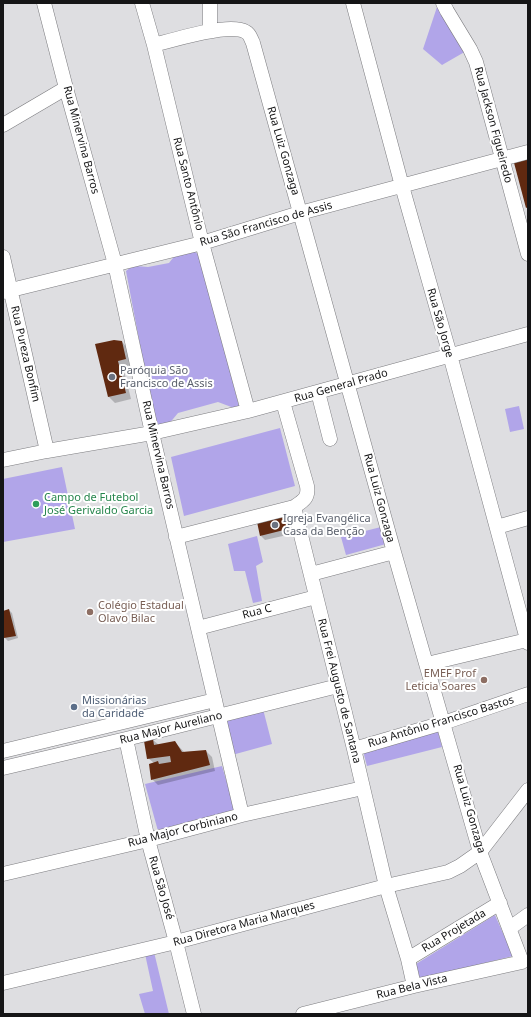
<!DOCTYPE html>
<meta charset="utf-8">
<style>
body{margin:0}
#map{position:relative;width:531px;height:1017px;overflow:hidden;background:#dedee1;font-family:"Noto Sans",sans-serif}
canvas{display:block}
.frame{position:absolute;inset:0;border:4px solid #151516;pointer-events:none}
</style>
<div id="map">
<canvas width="531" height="1017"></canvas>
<div class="frame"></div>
</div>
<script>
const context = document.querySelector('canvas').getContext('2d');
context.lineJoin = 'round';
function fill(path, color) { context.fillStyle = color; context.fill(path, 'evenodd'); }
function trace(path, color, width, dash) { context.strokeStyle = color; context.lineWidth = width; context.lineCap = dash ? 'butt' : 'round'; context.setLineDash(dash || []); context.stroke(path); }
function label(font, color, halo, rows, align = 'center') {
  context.font = font + ' "Noto Sans",sans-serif'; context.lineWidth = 4; context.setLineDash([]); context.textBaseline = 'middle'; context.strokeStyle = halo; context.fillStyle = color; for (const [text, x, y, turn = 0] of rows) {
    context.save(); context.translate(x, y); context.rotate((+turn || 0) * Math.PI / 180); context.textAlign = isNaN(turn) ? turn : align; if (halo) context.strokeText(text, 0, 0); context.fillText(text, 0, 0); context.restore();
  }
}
fill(new Path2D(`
 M437,7L468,50L442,65L423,49Z
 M194,251L200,256L239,406L234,408L218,402L178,413L168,425L159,427L155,424L126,271L131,267L136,266L148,267L169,263L176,254Z
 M519,406L524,429L510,432L505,409Z
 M280,428L295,486L184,516L171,457Z
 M62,467L75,529L3,542V479Z
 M381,527L386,544L346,555L341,537Z
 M257,536L263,562L256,566L262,601L253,603L245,571H234L228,544Z
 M263,709L272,744L232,755L225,720Z
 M438,731L442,747L367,766L363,751Z
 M222,766L235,810L158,831L145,784Z
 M495,915L513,956L420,979L416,964Z
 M154,952L169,1014H145L139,994L153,991L145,954Z`), '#b1a5e9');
fill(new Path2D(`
 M122,342L128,348L131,365L123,367L131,399L115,403L109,397Z
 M288,516L296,533L265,540L261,536Z
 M9,610L12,613L18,638L8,641L5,638L3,629V612Z
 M153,740L159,745L175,742L184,752L206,751L212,757L215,771L158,785L152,779L154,763L148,758Z`), '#0003');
fill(new Path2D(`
 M528,155V207L526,208L513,159Z
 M114,340L122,341L126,359L118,361L126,393L108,397L95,344Z
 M289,515L292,528L260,536L257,522Z
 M9,609L16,636L4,638L3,633V611Z
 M153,739L154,745L175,741L182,752L206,750L210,765L151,780L149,764L158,761L159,764L171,762L170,756L147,759L144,741Z`), '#602910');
const minor = new Path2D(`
 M44,3L66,88L115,264L152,433L242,815
 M142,3L154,45L202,243L248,411
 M210,3V30
 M353,3L402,186L450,355L528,643
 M443,3L447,11L470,49L476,62L528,254
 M154,45C173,40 230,22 246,32C250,34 251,39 253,43L394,552L480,852L522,962L414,986L303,1014
 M3,125L66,88
 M3,257L47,451
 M3,292L202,243L300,213L528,152
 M318,392L330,439
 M3,460L47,451L152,433L248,411L528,334
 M294,507L354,749L386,886L408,959L414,986
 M497,527L528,518
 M176,537L294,507C303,501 309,498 307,486L283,402
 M311,574L394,552
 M198,628L316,597
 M427,664L527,640
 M126,739L148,840L176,942L194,1014
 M354,749L443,723L528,694
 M3,751L215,700
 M3,768L126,739L338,686
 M3,874L148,840L242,815L363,788
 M510,928L528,915
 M408,959L500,903
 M3,983L176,942L386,886L448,872L460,866L480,852L528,790`);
trace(minor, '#7d7d80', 15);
trace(minor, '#fff', 14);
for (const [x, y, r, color] of [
 [112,377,4,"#6b7280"],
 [36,504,4,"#2e9e5b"],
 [275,525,4,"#6b7280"],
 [90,612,4,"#8d6e63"],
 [484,680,4,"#8d6e63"],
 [74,707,4,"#5c6f8a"]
]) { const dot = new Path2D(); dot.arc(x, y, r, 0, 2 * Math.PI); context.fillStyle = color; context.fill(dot); trace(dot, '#fff', 1.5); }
label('11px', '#151516', '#fff', [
 ["Rua Jackson Figueiredo",493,125,75],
 ["Rua Minervina Barros",81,140,75],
 ["Rua Luiz Gonzaga",283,151,74],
 ["Rua Santo Antônio",188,184,76],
 ["Rua São Francisco de Assis",266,224,-16],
 ["Rua São Jorge",440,323,74],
 ["Rua Pureza Bonfim",25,354,77],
 ["Rua General Prado",341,386,-16],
 ["Rua Minervina Barros",158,455,77],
 ["Rua Luiz Gonzaga",379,498,75],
 ["Rua C",257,612,-15],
 ["Rua Frei Augusto de Santana",339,691,76],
 ["Rua Antônio Francisco Bastos",441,722,-17],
 ["Rua Major Aureliano",171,728,-14],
 ["Rua Luiz Gonzaga",469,809,74],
 ["Rua Major Corbiniano",183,830,-14],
 ["Rua São José",161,888,74],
 ["Rua Diretora Maria Marques",244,924,-15],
 ["Rua Projetada",454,931,-31],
 ["Rua Bela Vista",412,987,-14]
]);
label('11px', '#5b616d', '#fff', [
 ["Paróquia São",120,371],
 ["Francisco de Assis",120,384],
 ["Igreja Evangélica",283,519],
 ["Casa da Benção",283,532]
], 'left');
label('11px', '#27864d', '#fff', [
 ["Campo de Futebol",44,498],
 ["José Gerivaldo Garcia",44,511]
], 'left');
label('11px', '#785e54', '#fff', [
 ["Colégio Estadual",98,606],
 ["Olavo Bilac",98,619],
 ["EMEF Prof",476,674,"right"],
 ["Leticia Soares",476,687,"right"]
], 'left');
label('11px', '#4e5e75', '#fff', [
 ["Missionárias",82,701],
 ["da Caridade",82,714]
], 'left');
</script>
